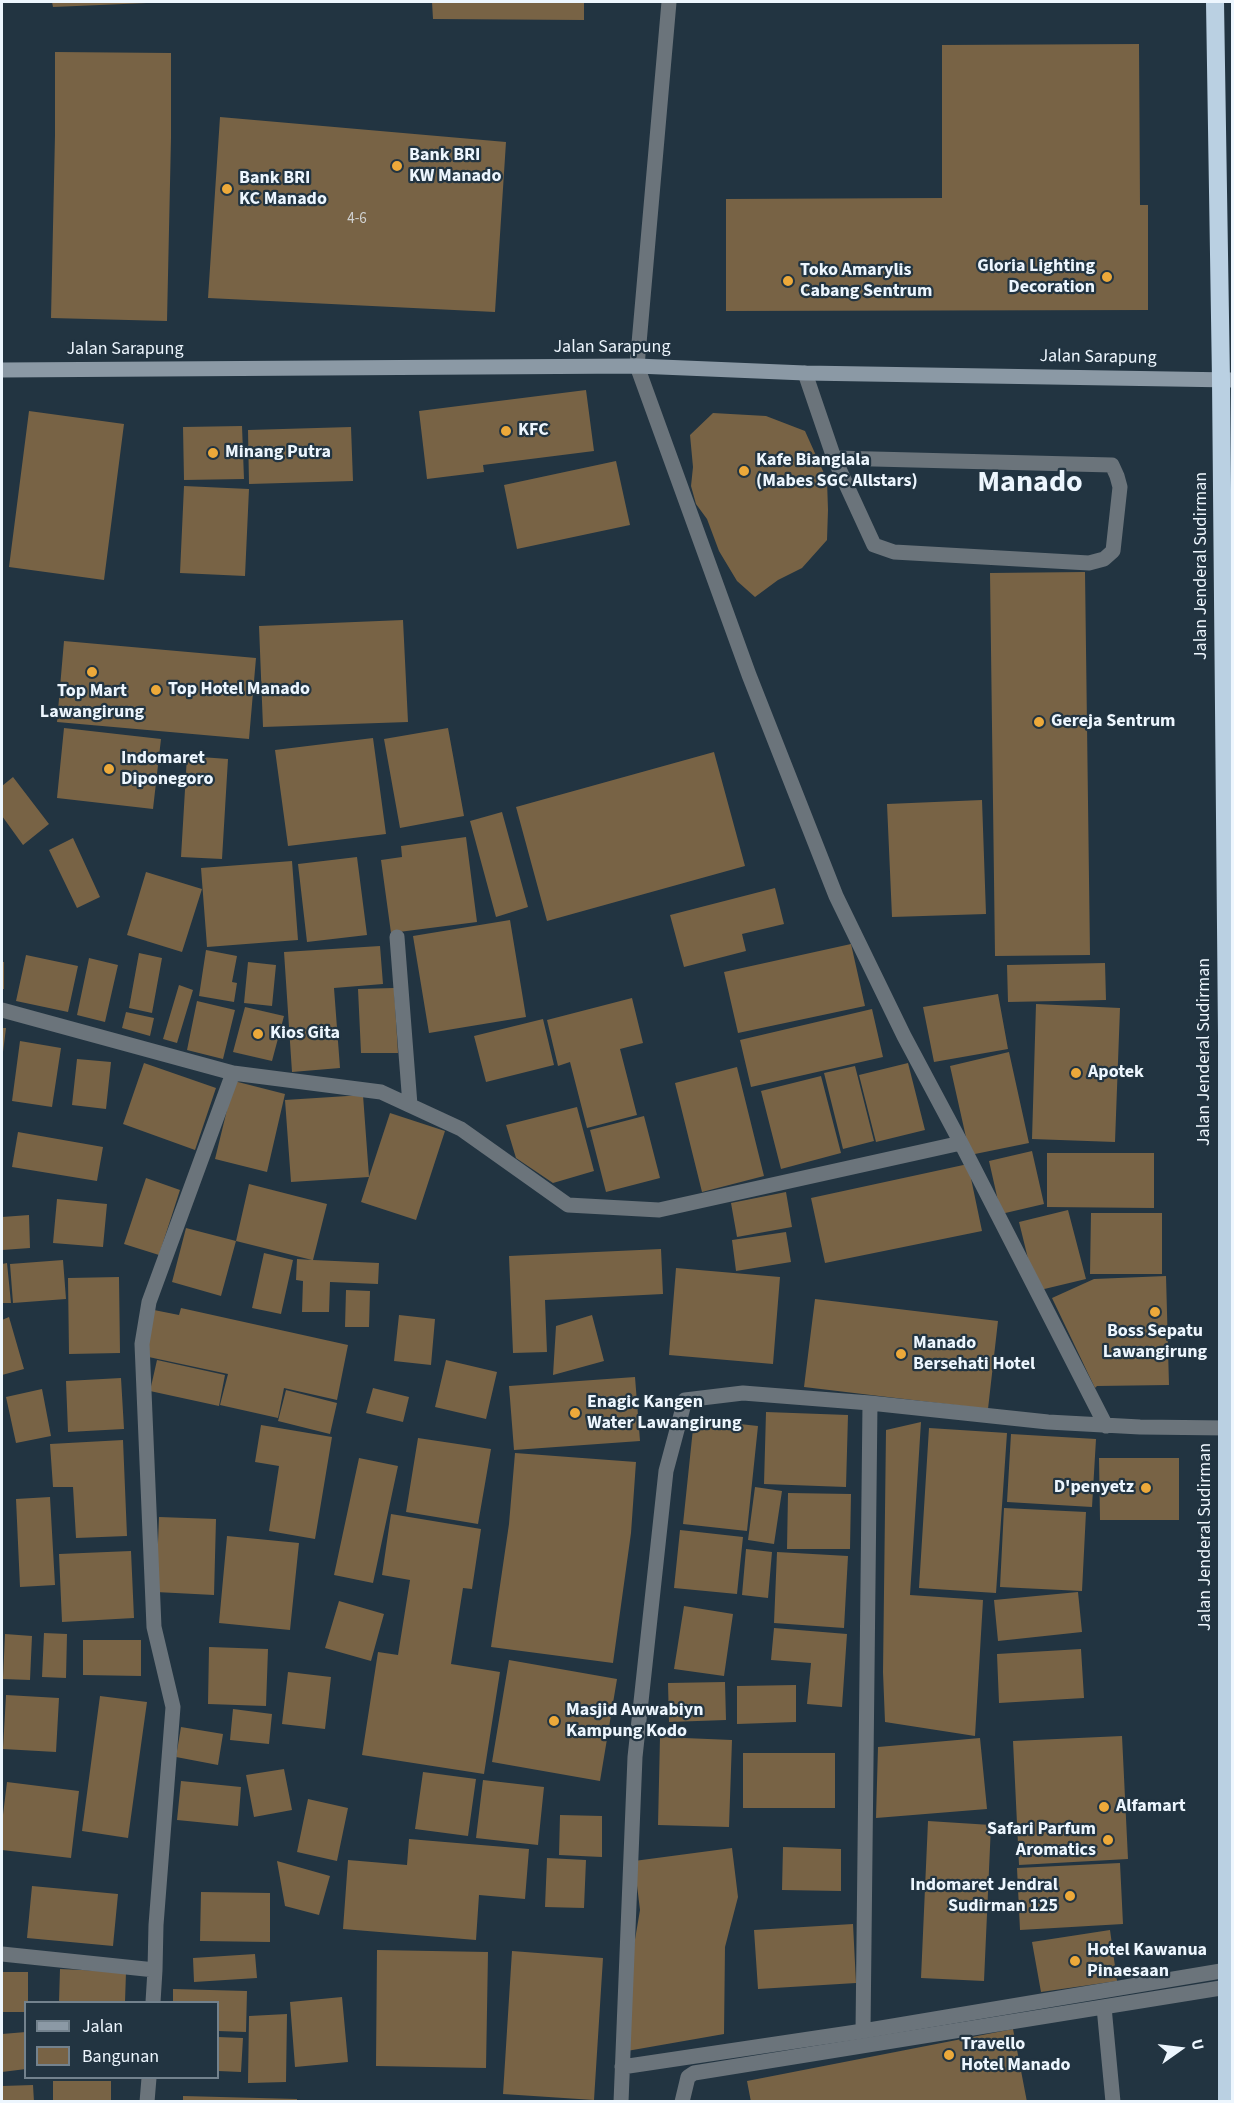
<!DOCTYPE html>
<style>
body{margin:0}
#map{position:relative;width:1234px;height:2103px;overflow:hidden;background:#223441;font-family:"Source Sans 3",sans-serif}
canvas{display:block}
.frame{position:absolute;inset:0;border:3px solid #edf6fe;pointer-events:none}
.legend{position:absolute;left:24px;top:2001px;width:195px;height:78px;box-sizing:border-box;background:#223441;border:2px solid #73828d;margin:0;padding:8px 10px;list-style:none;font-size:18px;color:#edf6fe}
.legend li{display:flex;align-items:center;gap:12px;height:30px}
.legend b{width:30px;border:2px solid #73828d}
.north{position:absolute;left:1150px;top:2019px;width:60px;height:60px;-webkit-text-stroke:4px #223441;paint-order:stroke;rotate:76deg;font-size:16px;font-weight:700;line-height:24px;text-align:center;color:#edf6fe}
.north::after{content:'';display:block;margin:auto;width:21px;height:27px;background:#edf6fe;clip-path:polygon(50% 0,100% 100%,50% 72%,0 100%)}
</style>
<div id="map">
<canvas width="1234" height="2103"></canvas>
<div class="frame"></div>
<ul class="legend">
<li><b style="height:8px;background:#8b99a5"></b>Jalan</li>
<li><b style="height:16px;background:#786345"></b>Bangunan</li>
</ul>
<div class="north">U</div>
</div>
<script>
const context = document.querySelector('canvas').getContext('2d');
context.lineJoin = 'round';
function fill(path, color) { context.fillStyle = color; context.fill(path, 'evenodd'); }
function trace(path, color, width, dash) { context.strokeStyle = color; context.lineWidth = width; context.lineCap = dash ? 'butt' : 'round'; context.setLineDash(dash || []); context.stroke(path); }
function label(font, color, halo, rows, align = 'center') {
  context.font = font + ' "Source Sans 3",sans-serif'; context.lineWidth = 4.5; context.setLineDash([]); context.textBaseline = 'middle'; context.strokeStyle = halo; context.fillStyle = color; for (const [text, x, y, turn = 0] of rows) {
    context.save(); context.translate(x, y); context.rotate((+turn || 0) * Math.PI / 180); context.textAlign = isNaN(turn) ? turn : align; if (halo) context.strokeText(text, 0, 0); context.fillText(text, 0, 0); context.restore();
  }
}
fill(new Path2D(`
 M52,2H147V3L53,7Z
 M432,2H584V20L433,19Z
 M1139,44L1140,205H1148V310L726,311V199L942,198V45Z
 M55,52L171,53V138L167,321L51,318L55,135Z
 M220,117L506,142L495,312L208,298Z
 M586,390L594,451L483,465L484,472L427,479L419,411Z
 M29,411L124,424L104,580L9,567Z
 M713,413L766,416L805,431L827,480L828,510L827,540L802,568L778,580L755,597L737,581L719,551L707,519L696,504L691,486L693,467L690,435Z
 M242,426L244,479L184,480L183,427Z
 M351,427L353,481L249,484L248,430Z
 M616,461L630,525L517,549L504,485Z
 M184,486L249,489L245,576L180,573Z
 M1085,572L1090,955L995,956L990,573Z
 M403,620L408,722L263,727L259,626Z
 M64,641L256,658L249,739L57,722Z
 M64,728L161,739L153,809L57,798Z
 M448,728L464,816L400,828L384,739Z
 M373,738L386,834L288,846L275,750Z
 M714,752L745,866L547,921L516,807Z
 M187,756L228,759L222,859L181,857Z
 M13,777L49,824L23,845L2,816V786Z
 M982,800L986,914L892,917L887,804Z
 M502,812L528,907L496,917L470,821Z
 M466,837L477,922L391,933L381,860L402,857L401,846Z
 M73,838L100,897L77,908L49,850Z
 M357,857L367,935L307,942L298,864Z
 M292,861L298,940L207,947L201,868Z
 M146,872L202,889L182,952L127,935Z
 M775,888L784,924L742,934L746,951L684,967L670,915Z
 M510,920L526,1017L429,1033L413,936Z
 M851,944L865,1006L738,1033L724,972Z
 M380,946L383,984L334,988L340,1068L292,1072L284,952Z
 M206,950L237,956L232,982L237,983L234,1002L199,996Z
 M139,953L162,958L152,1013L129,1008Z
 M26,955L78,966L68,1012L16,1001Z
 M89,958L118,965L105,1022L77,1015Z
 M2,962H4V989H2Z
 M248,962L276,965L272,1006L244,1003Z
 M1105,963L1106,1000L1008,1002L1007,965Z
 M179,985L193,990L177,1043L163,1039Z
 M394,988L398,1053H361L358,989Z
 M998,994L1008,1049L934,1062L923,1007Z
 M632,998L643,1043L620,1049L637,1115L587,1128L570,1062L558,1066L547,1020Z
 M197,1001L235,1010L223,1059L187,1050Z
 M1036,1004L1120,1008L1115,1142L1032,1139Z
 M245,1007L284,1016L272,1061L233,1052Z
 M872,1009L883,1057L751,1087L740,1040Z
 M126,1012L154,1018L150,1036L122,1028Z
 M543,1019L554,1065L486,1082L474,1036Z
 M2,1028H6L3,1052H2Z
 M20,1041L61,1048L52,1107L12,1101Z
 M1009,1052L1029,1143L970,1155L950,1066Z
 M77,1059L111,1062L106,1109L72,1105Z
 M144,1063L216,1088L195,1150L123,1124Z
 M908,1063L925,1130L876,1142L859,1075Z
 M855,1066L874,1141L843,1149L824,1073Z
 M737,1067L764,1176L702,1192L675,1083Z
 M821,1076L841,1153L781,1169L761,1091Z
 M234,1081L285,1094L267,1172L215,1159Z
 M363,1095L369,1177L390,1113L445,1131L416,1220L361,1202L369,1177L291,1182L285,1100Z
 M577,1107L594,1171L553,1183L516,1158L506,1125Z
 M644,1116L660,1178L606,1192L590,1130Z
 M18,1132L103,1147L97,1181L12,1167Z
 M1032,1151L1044,1204L1001,1214L989,1161Z
 M1047,1153H1154V1208L1047,1207Z
 M968,1164L982,1231L825,1263L811,1198Z
 M146,1178L180,1190L159,1255L124,1244Z
 M249,1184L327,1204L313,1260L379,1263L378,1284L330,1282L329,1312H302L303,1281L296,1280L297,1259L312,1260L236,1241Z
 M786,1192L792,1227L737,1237L731,1203Z
 M57,1199L107,1204L103,1247L53,1243Z
 M1068,1210L1086,1279L1036,1291L1019,1222Z
 M1091,1213H1162V1274H1090Z
 M29,1215L30,1248L2,1250V1217Z
 M186,1228L236,1241L221,1296L172,1282Z
 M786,1232L791,1262L736,1271L732,1240Z
 M661,1249L663,1294L545,1300L547,1352L513,1353L509,1256Z
 M264,1253L293,1260L281,1314L252,1308Z
 M63,1260L66,1299L13,1303L10,1264Z
 M7,1263L11,1303H2V1264Z
 M676,1268L780,1277L773,1364L669,1355Z
 M1166,1276L1169,1385L1097,1386L1095,1388L1052,1298L1094,1279Z
 M119,1277L120,1353L69,1354L68,1278Z
 M346,1290L370,1291L369,1327H345Z
 M815,1299L998,1321L988,1409L804,1387Z
 M181,1308L348,1345L337,1400L284,1388L278,1418L220,1405L228,1374L144,1356L154,1310L179,1315Z
 M399,1315L435,1319L431,1365L394,1361Z
 M592,1315L604,1361L553,1375L556,1326Z
 M9,1317L24,1369L2,1375V1320Z
 M157,1360L225,1375L219,1406L150,1391Z
 M446,1360L497,1372L486,1419L435,1407Z
 M635,1377L640,1441L514,1450L509,1386Z
 M121,1378L124,1429L68,1432L66,1381Z
 M373,1388L409,1397L403,1422L366,1413Z
 M42,1389L51,1436L16,1443L6,1397Z
 M286,1390L337,1403L330,1434L278,1421Z
 M766,1412L848,1415L846,1487L764,1484Z
 M694,1419L758,1426L747,1531L683,1524Z
 M921,1422L910,1595L983,1600L975,1736L885,1722L883,1672L886,1430Z
 M261,1425L332,1437L315,1539L269,1531L279,1466L255,1462Z
 M929,1428L1007,1433L996,1593L919,1588Z
 M1011,1434L1096,1439L1092,1507L1007,1502Z
 M418,1438L491,1449L478,1524L406,1512Z
 M123,1440L127,1536L76,1538L73,1487H53L50,1444Z
 M515,1453L636,1462L631,1533L613,1663L491,1647L509,1524Z
 M359,1458L398,1466L373,1583L334,1575Z
 M1099,1458H1179V1520H1100Z
 M755,1487L782,1491L774,1544L748,1540Z
 M788,1493L851,1494L850,1549H787Z
 M50,1497L55,1585L20,1587L16,1499Z
 M1004,1508L1086,1512L1082,1591L1000,1587Z
 M391,1514L481,1529L472,1589L463,1588L451,1664L500,1672L484,1774L362,1755L378,1652L398,1655L410,1580L382,1575Z
 M159,1517L216,1519L214,1595L156,1592Z
 M680,1530L743,1537L737,1594L674,1588Z
 M227,1536L299,1543L290,1630L219,1623Z
 M746,1549L772,1552L768,1598L742,1595Z
 M131,1551L134,1618L62,1622L59,1554Z
 M777,1552L848,1556L844,1628L774,1623Z
 M1078,1592L1082,1632L998,1641L994,1600Z
 M339,1601L384,1614L371,1661L325,1648Z
 M684,1606L733,1614L724,1676L674,1669Z
 M774,1628L847,1634L842,1707L807,1704L811,1663L771,1660Z
 M44,1633L67,1634L66,1678L42,1677Z
 M5,1634L32,1636L30,1680L3,1679Z
 M83,1640H141V1676L83,1675Z
 M209,1647L268,1649L266,1706L208,1704Z
 M1081,1649L1084,1698L999,1703L997,1654Z
 M509,1660L617,1679L600,1781L492,1762Z
 M288,1672L331,1677L325,1729L282,1724Z
 M725,1682L726,1720L669,1722L668,1683Z
 M796,1685V1722L737,1724V1686Z
 M6,1695L59,1698L56,1752L3,1749Z
 M100,1696L147,1702L128,1838L82,1831Z
 M233,1709L272,1714L269,1744L230,1740Z
 M181,1727L223,1734L218,1765L176,1757Z
 M1122,1736L1128,1859L1019,1865L1013,1741Z
 M660,1737L732,1740L729,1827L658,1825Z
 M980,1738L987,1809L876,1818L878,1747Z
 M743,1753H835V1808H743Z
 M284,1769L292,1810L254,1817L246,1775Z
 M423,1772L476,1779L468,1836L415,1829Z
 M483,1780L544,1787L538,1845L476,1838Z
 M181,1781L241,1787L238,1826L177,1820Z
 M7,1782L79,1791L71,1858L2,1850V1823Z
 M308,1799L348,1808L337,1861L297,1852Z
 M560,1815L602,1816V1857L559,1855Z
 M928,1821L991,1825L984,1981L921,1978Z
 M409,1839L529,1849L525,1899L479,1895L476,1940L343,1929L348,1860L407,1865Z
 M783,1847L841,1849V1891L782,1890Z
 M732,1848L738,1897L725,1947L724,2034L627,2051L631,1963L640,1910L634,1861Z
 M547,1858L586,1860L584,1908L545,1907Z
 M277,1861L330,1876L319,1915L285,1906Z
 M1120,1863L1123,1924L1020,1930L1017,1868Z
 M32,1886L118,1894L113,1946L27,1938Z
 M201,1892L270,1893V1942L200,1941Z
 M853,1924L856,1983L758,1989L754,1930Z
 M1110,1930L1117,1981L1041,1992L1032,1942Z
 M377,1950L488,1952L486,2068L376,2066Z
 M512,1951L603,1958L594,2100L503,2094Z
 M255,1954L257,1978L194,1982L193,1958Z
 M60,1969L126,1972L125,2002H59Z
 M2,1972H28V2002H26V2012H2Z
 M173,1989L247,1991L246,2032L218,2031V2002H173Z
 M342,1997L348,2062L295,2067L290,2002Z
 M287,2014L286,2082L248,2083L249,2016Z
 M1013,2029L1027,2102H751L747,2081Z
 M26,2032V2069L2,2072V2034Z
 M218,2037L243,2038L241,2072L218,2071Z
 M53,2081H111V2102H53Z
 M33,2085L34,2102H2V2086Z
 M183,2096L297,2099V2102H183Z`), '#786345');
trace(new Path2D(`
 M805,373L834,458L874,545L894,552L1089,563L1104,559L1113,551L1120,487L1117,476L1112,465L834,458
 M1104,2007L1113,2102
 M682,2102L688,2077L694,2073L1227,1987`), '#6b747b', 15);
trace(new Path2D(`
 M669,2L637,366L749,675L836,896L904,1036L961,1143L1106,1426
 M397,937L410,1105
 M2,1010L233,1073L381,1092L461,1129L568,1205L659,1210L961,1143
 M2,1954L155,1970L156,1925L173,1707L154,1627L142,1344L149,1302L233,1073
 M153,2002L155,1970
 M863,2031L870,1403
 M622,2067L863,2031L1227,1970
 M147,2102L149,2078
 M621,2102L635,1757L666,1471L685,1400L743,1393L870,1403L1048,1422L1140,1427L1227,1428`), '#6b747b', 15);
trace(new Path2D(`
 M2,370L637,366L805,373L1232,380`), '#8b99a5', 15);
trace(new Path2D(`
 M1215,2L1221,380L1227,1036V2102`), '#bad0e2', 18);
for (const [x, y, r, color] of [
 [397,166,6,"#eca93a"],
 [227,189,6,"#eca93a"],
 [1107,277,6,"#eca93a"],
 [788,281,6,"#eca93a"],
 [506,431,6,"#eca93a"],
 [213,453,6,"#eca93a"],
 [744,471,6,"#eca93a"],
 [92,672,6,"#eca93a"],
 [156,690,6,"#eca93a"],
 [1039,722,6,"#eca93a"],
 [109,769,6,"#eca93a"],
 [258,1034,6,"#eca93a"],
 [1076,1073,6,"#eca93a"],
 [1155,1312,6,"#eca93a"],
 [901,1354,6,"#eca93a"],
 [575,1413,6,"#eca93a"],
 [1146,1488,6,"#eca93a"],
 [554,1721,6,"#eca93a"],
 [1104,1807,6,"#eca93a"],
 [1108,1840,6,"#eca93a"],
 [1070,1896,6,"#eca93a"],
 [1075,1961,6,"#eca93a"],
 [949,2055,6,"#eca93a"]
]) { const dot = new Path2D(); dot.arc(x, y, r, 0, 2 * Math.PI); context.fillStyle = color; context.fill(dot); trace(dot, '#223441', 2); }
label('15px', '#d0d1d0', null, [
 ["4-6",357,220]
]);
label('bold 18px', '#edf6fe', '#223441', [
 ["Bank BRI",409,156],
 ["KW Manado",409,177],
 ["Bank BRI",239,179],
 ["KC Manado",239,200],
 ["Gloria Lighting",1095,267,"right"],
 ["Decoration",1095,288,"right"],
 ["Toko Amarylis",800,271],
 ["Cabang Sentrum",800,292],
 ["KFC",518,431],
 ["Minang Putra",225,453],
 ["Kafe Bianglala",756,461],
 ["(Mabes SGC Allstars)",756,482],
 ["Top Hotel Manado",168,690],
 ["Top Mart",92,692,"center"],
 ["Lawangirung",92,713,"center"],
 ["Gereja Sentrum",1051,722],
 ["Indomaret",121,759],
 ["Diponegoro",121,780],
 ["Kios Gita",270,1034],
 ["Apotek",1088,1073],
 ["Boss Sepatu",1155,1332,"center"],
 ["Lawangirung",1155,1353,"center"],
 ["Manado",913,1344],
 ["Bersehati Hotel",913,1365],
 ["Enagic Kangen",587,1403],
 ["Water Lawangirung",587,1424],
 ["D'penyetz",1134,1488,"right"],
 ["Masjid Awwabiyn",566,1711],
 ["Kampung Kodo",566,1732],
 ["Alfamart",1116,1807],
 ["Safari Parfum",1096,1830,"right"],
 ["Aromatics",1096,1851,"right"],
 ["Indomaret Jendral",1058,1886,"right"],
 ["Sudirman 125",1058,1907,"right"],
 ["Hotel Kawanua",1087,1951],
 ["Pinaesaan",1087,1972],
 ["Travello",961,2045],
 ["Hotel Manado",961,2066]
], 'left');
label('18px', '#edf6fe', '#223441', [
 ["Jalan Sarapung",612,348],
 ["Jalan Sarapung",125,350],
 ["Jalan Sarapung",1098,358,1],
 ["Jalan Jenderal Sudirman",1202,566,-90],
 ["Jalan Jenderal Sudirman",1205,1052,-90],
 ["Jalan Jenderal Sudirman",1206,1537,-90]
]);
label('bold 30px', '#edf6fe', '#223441', [
 ["Manado",1030,484]
]);
</script>
